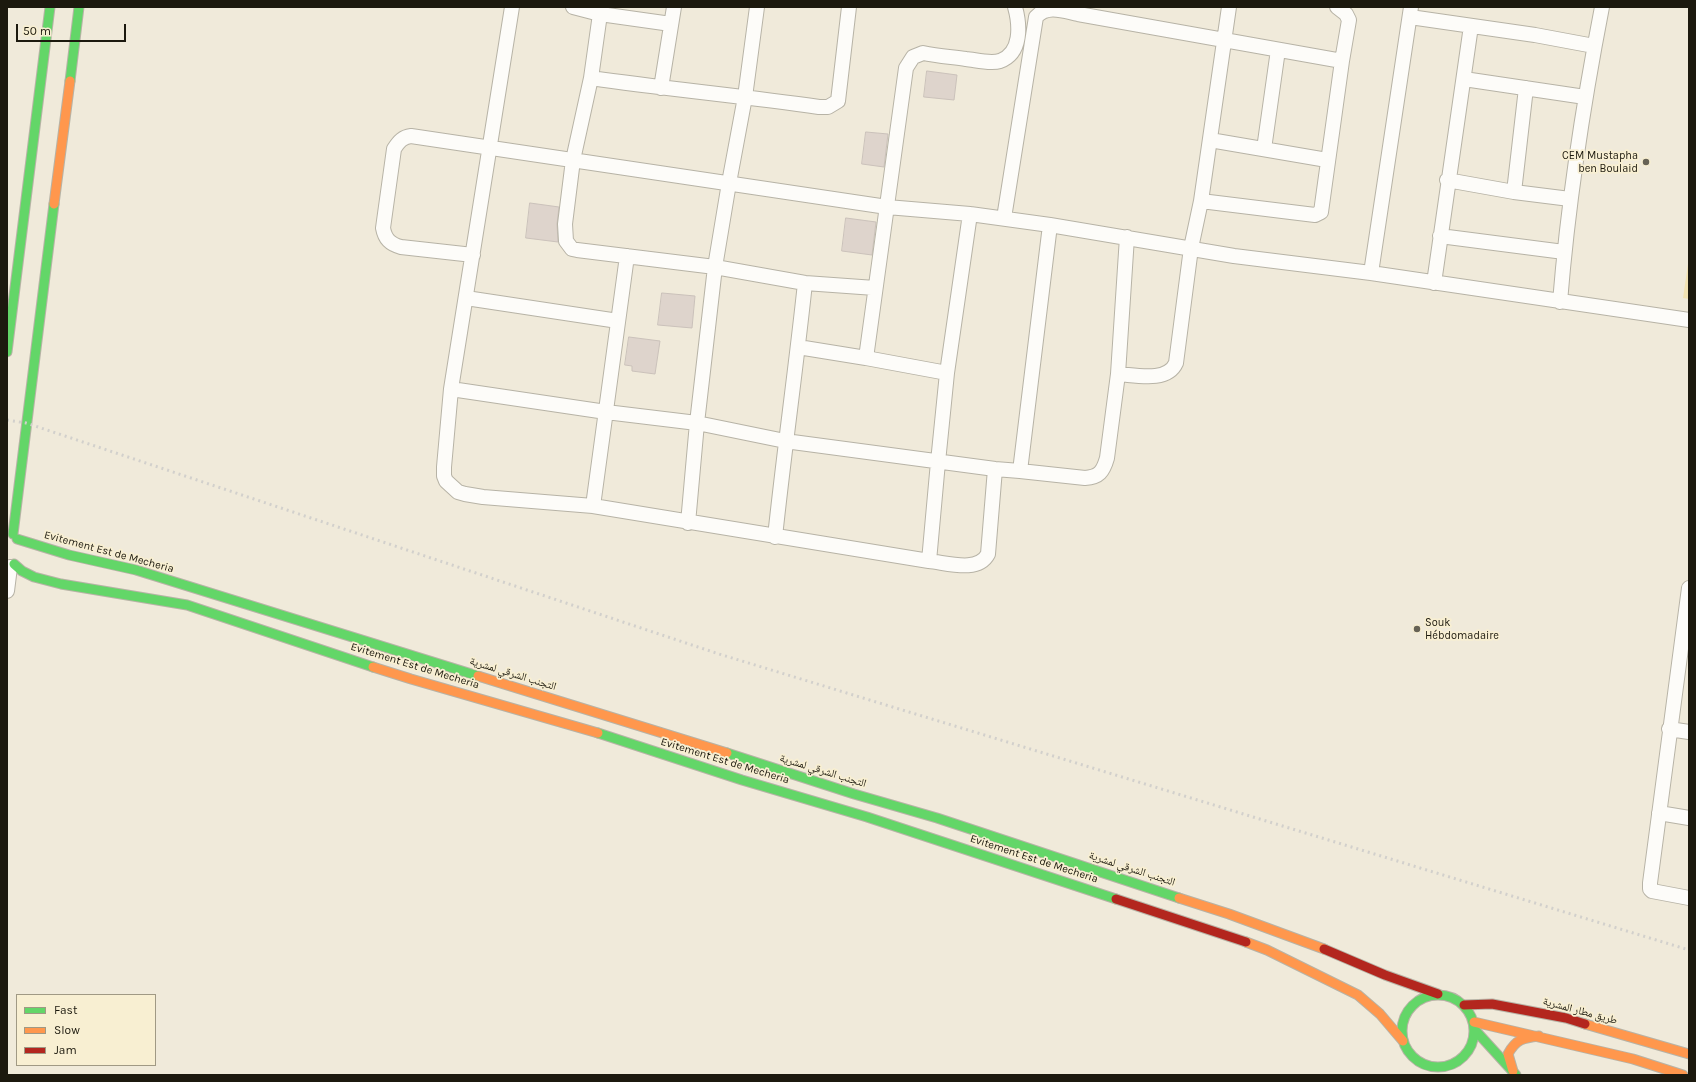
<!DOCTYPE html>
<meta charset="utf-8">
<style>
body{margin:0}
#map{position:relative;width:1696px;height:1082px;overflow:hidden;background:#f0eada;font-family:Karla,sans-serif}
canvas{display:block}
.frame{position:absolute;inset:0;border:8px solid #1c190e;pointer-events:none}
.legend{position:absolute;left:16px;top:994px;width:140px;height:72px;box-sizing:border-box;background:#f8efd2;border:1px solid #a09984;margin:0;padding:5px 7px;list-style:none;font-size:12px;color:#1c190e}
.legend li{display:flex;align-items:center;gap:8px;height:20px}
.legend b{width:20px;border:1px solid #a09984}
.scale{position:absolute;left:16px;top:24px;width:110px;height:18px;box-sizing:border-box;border:2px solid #1c190e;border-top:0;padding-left:5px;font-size:12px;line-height:14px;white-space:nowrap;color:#1c190e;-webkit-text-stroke:3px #f8efd2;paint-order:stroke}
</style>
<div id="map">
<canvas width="1696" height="1082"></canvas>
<div class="frame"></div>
<ul class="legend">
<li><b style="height:5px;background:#63d668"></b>Fast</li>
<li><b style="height:5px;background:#ff974d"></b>Slow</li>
<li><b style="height:5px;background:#b3261e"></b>Jam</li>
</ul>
<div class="scale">50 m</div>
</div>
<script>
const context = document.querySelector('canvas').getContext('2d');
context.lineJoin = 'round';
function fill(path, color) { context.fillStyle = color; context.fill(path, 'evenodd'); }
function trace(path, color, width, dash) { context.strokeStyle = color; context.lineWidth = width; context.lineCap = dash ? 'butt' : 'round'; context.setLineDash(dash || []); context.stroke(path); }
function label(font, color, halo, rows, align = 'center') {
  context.font = font + ' Karla,"Noto Naskh Arabic",sans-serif'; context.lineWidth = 3.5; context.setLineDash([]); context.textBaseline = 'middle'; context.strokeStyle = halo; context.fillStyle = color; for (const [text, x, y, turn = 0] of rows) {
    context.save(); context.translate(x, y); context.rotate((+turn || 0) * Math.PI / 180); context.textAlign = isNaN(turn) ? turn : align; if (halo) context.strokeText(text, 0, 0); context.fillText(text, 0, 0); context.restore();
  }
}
fill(new Path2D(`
 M1689,257V299L1683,298Z`), '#f2e3b3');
const building = new Path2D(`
 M927,71L957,75L954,100L924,97Z
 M866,132L888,134L884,167L862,164Z
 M530,203L559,207L557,224L558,242L526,238Z
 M846,218L876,222L872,255L842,251Z
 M662,293L695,296L692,328L658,325Z
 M629,337L660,341L655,374L632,371V366L625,365Z`);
fill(building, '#ded4cc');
trace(building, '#cac1ba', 1);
const street = new Path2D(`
 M512,7L451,389L444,467V476L446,481L458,492L465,494L483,497L593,506L929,561C948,563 978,573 988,554L995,469
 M573,7L600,14L671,24
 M1337,7L1346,14L1349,20L1342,61
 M600,14L591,78L573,160L565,224L566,241L572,249L577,250L715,267L805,283L875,288
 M1410,17L1535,35L1594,46
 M591,78C667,89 743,96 819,107H828L838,101L849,7
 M1464,79L1585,97
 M661,88L674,7
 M1210,140L1327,160
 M1264,149L1278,50
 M1447,180L1514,192L1570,199
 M1514,192L1526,88
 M1004,218L1036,17C1047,4 1064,11 1078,14L1342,61L1321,212L1315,215L1201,201
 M1440,236L1564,252
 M473,255L401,247C390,244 385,239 383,228L394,149C399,141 403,137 411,136L887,207L970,214L1050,225L1234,256L1371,273L1689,320
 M1371,273L1411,7
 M1434,283L1471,26
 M466,298L618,321
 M1560,302C1568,203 1583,105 1602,7
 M798,347L866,358
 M947,373L866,358L906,68L913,57L923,53C937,56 952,57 966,59C976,60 990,64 1000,61C1022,53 1020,25 1015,7
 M1118,374C1135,375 1167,383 1176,363L1191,248L1201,201L1229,7
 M451,389L606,412L697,423L785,441L995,469L1020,471L1085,478C1099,477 1103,472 1107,458L1118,374L1127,237
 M1020,471L1050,225
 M593,506L627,256
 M688,523L697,423L715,267L729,183L745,97L757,7
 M775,537C784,452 796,368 805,283
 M929,561L938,462L947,373L970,214
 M1689,588L1650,883V889L1652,891L1689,898
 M7,591L10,567
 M1669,729L1689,732
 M1659,813L1689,818`);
const fast = new Path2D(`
 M70,81L79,7
 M7,352L50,7
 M13,534L54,204
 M17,539L69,555L136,570L478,676
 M14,564L22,571L34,577L61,584L187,605L373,667
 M598,733L742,780L867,817L1116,899
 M727,753L854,794L937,818L1179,898
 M1402 1031a36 36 0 1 1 72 0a36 36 0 1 1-72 0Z
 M1475,1030L1516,1075`);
const slow = new Path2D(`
 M54,204L70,81
 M373,667L411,679L598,733
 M478,676L727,753
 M1179,898L1229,914L1324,949
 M1246,942L1267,950L1358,995L1380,1014L1403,1041
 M1474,1022L1633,1059L1683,1075
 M1585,1024L1689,1054
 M1513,1071L1508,1054C1516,1039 1523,1038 1539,1036`);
const jam = new Path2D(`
 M1116,899L1246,942
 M1324,949L1385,975L1438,994
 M1464,1005L1492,1004L1566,1018L1585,1024`);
trace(street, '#b7b3a6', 16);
trace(fast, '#b7b3a6', 11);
trace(slow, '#b7b3a6', 11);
trace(jam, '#b7b3a6', 11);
trace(street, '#fdfcf9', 14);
trace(fast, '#63d668', 9);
trace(slow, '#ff974d', 9);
trace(jam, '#b3261e', 9);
trace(new Path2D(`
 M7,420L26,423L719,654L1689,950`), '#d2d0cc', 3, [2, 4]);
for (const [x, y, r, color] of [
 [1646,162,4,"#666255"],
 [1417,629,4,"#666255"]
]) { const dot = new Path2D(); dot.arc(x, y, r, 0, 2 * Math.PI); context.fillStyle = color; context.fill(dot); trace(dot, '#f8efd2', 1.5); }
label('11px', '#1c190e', '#f8efd2', [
 ["CEM Mustapha",1638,156],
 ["ben Boulaid",1638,169],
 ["Souk",1425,623,"left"],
 ["Hébdomadaire",1425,636,"left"]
], 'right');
label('11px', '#1c190e', '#f8efd2', [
 ["Evitement Est de Mecheria",109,552,15],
 ["Evitement Est de Mecheria",415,666,17],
 ["التجنب الشرقي لمشرية",513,674,17],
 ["Evitement Est de Mecheria",725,761,17],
 ["التجنب الشرقي لمشرية",823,771,17],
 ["Evitement Est de Mecheria",1034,859,18],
 ["التجنب الشرقي لمشرية",1132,869,18],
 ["طريق مطار المشرية",1580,1011,15]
]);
</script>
